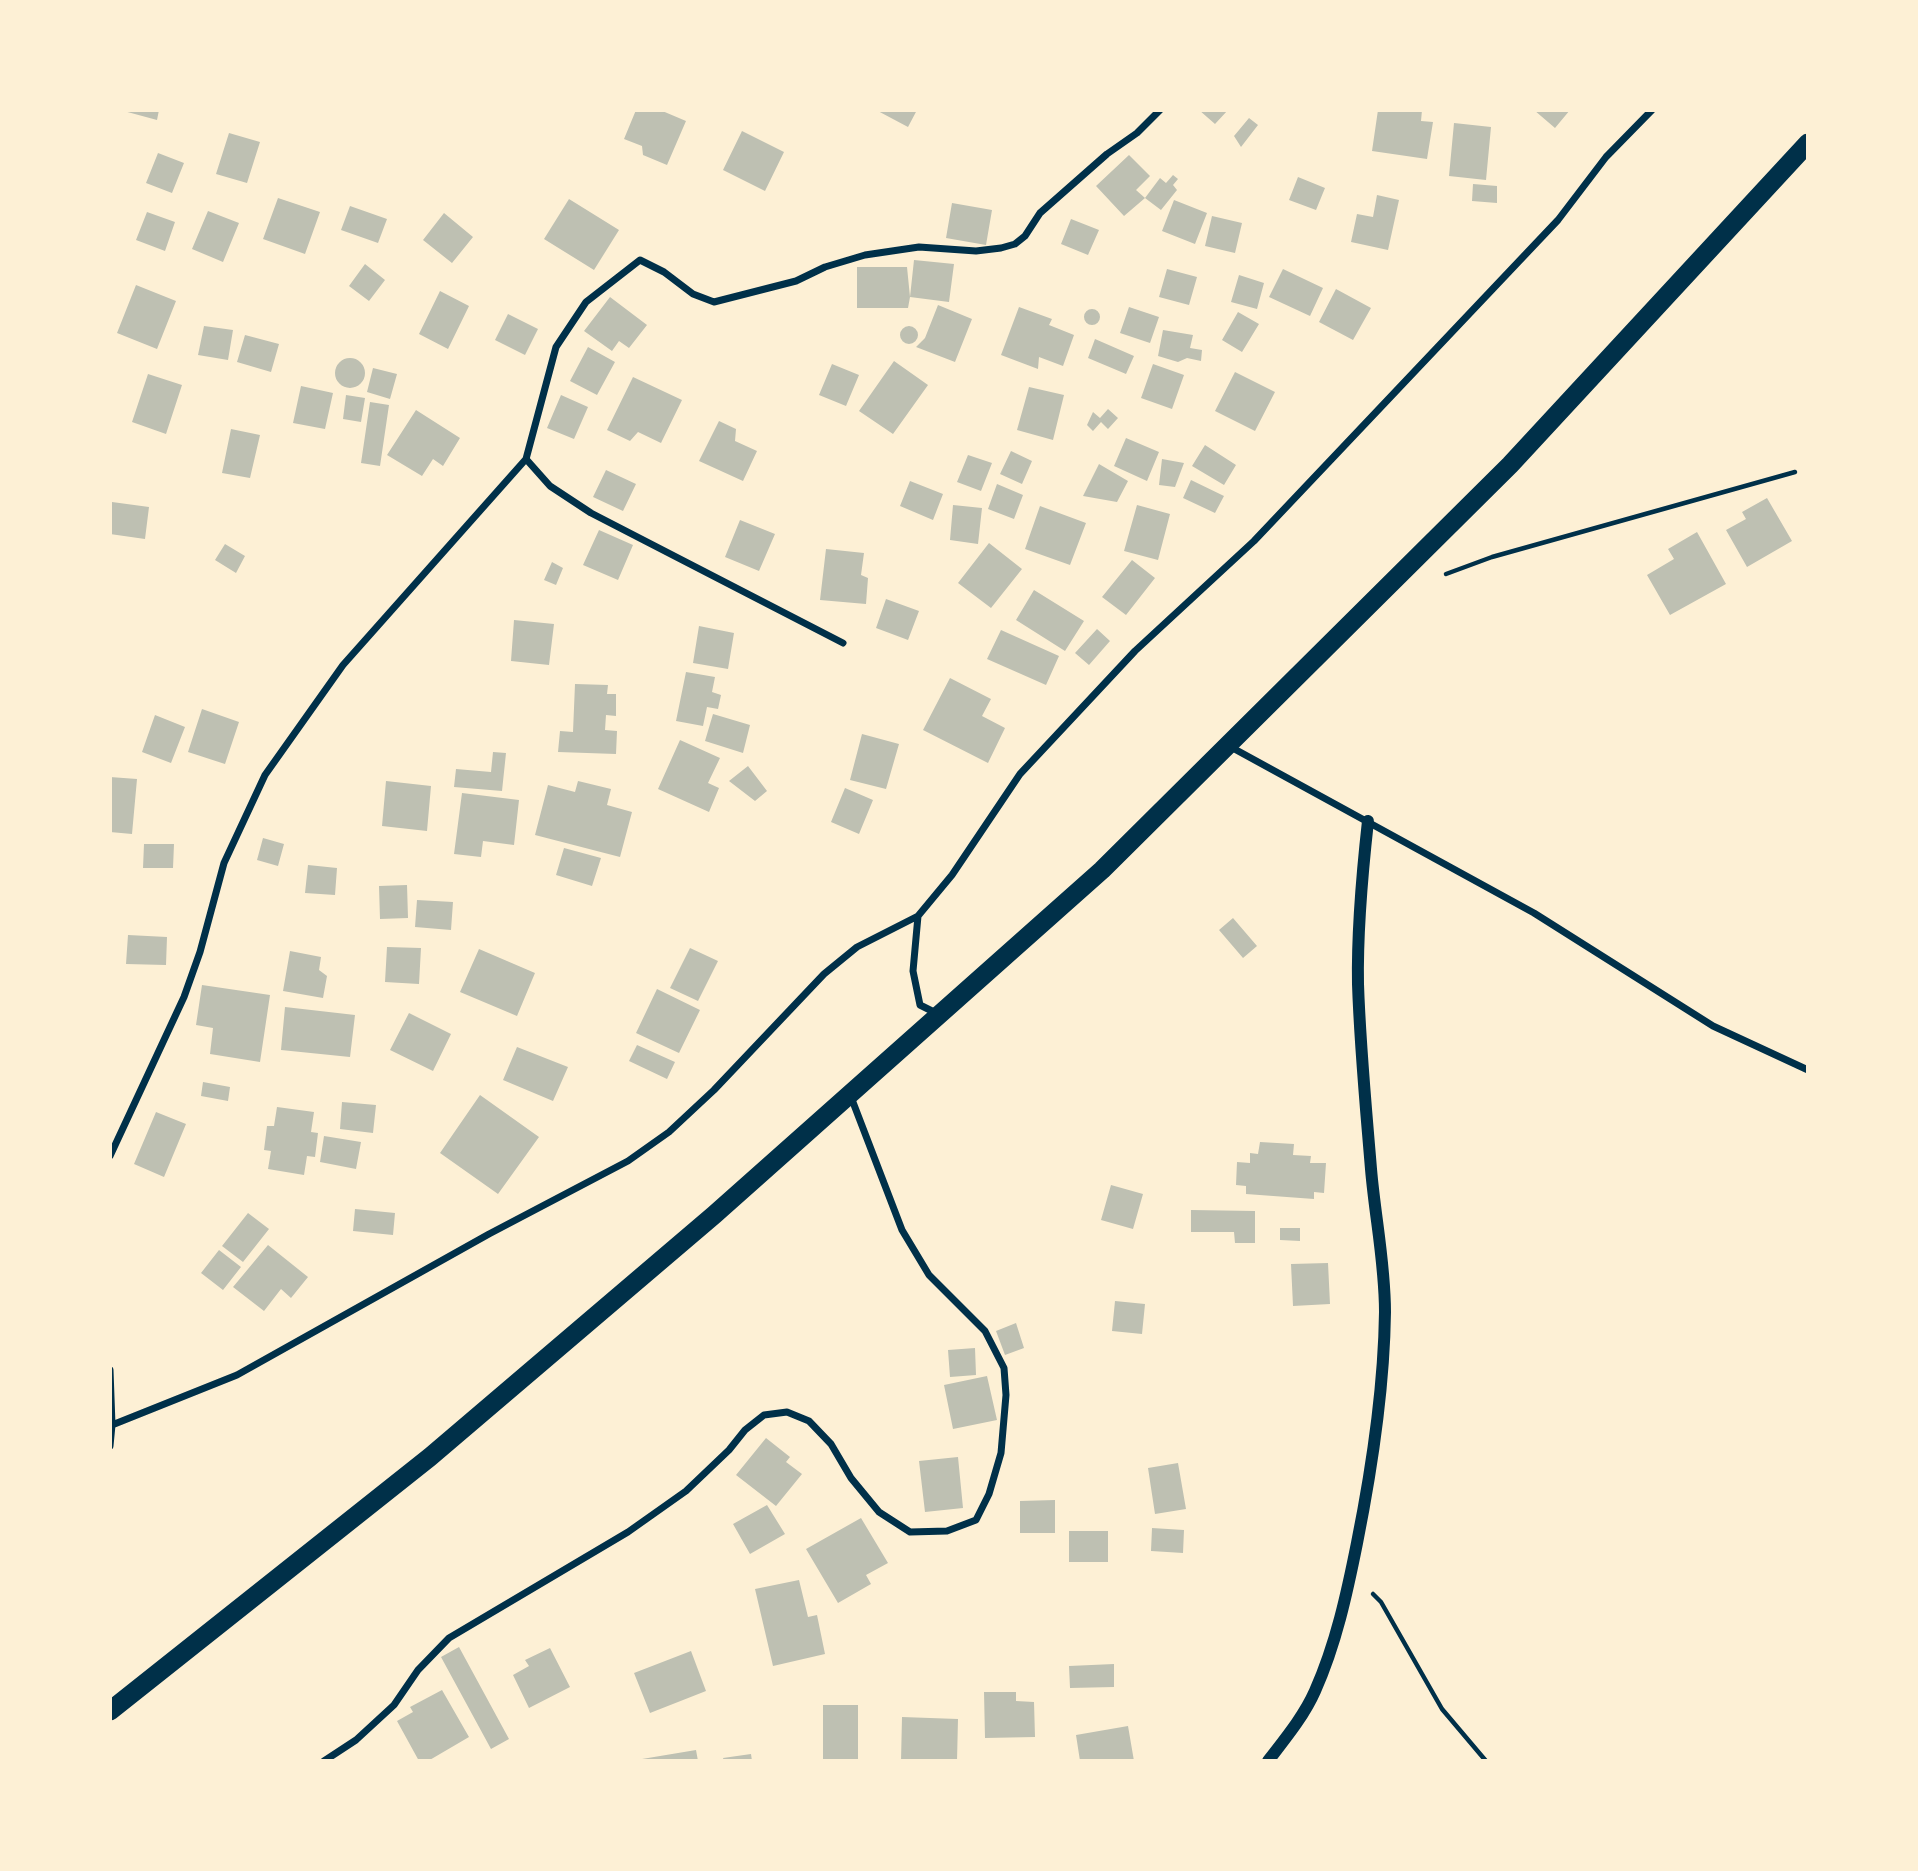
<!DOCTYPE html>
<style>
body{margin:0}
#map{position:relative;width:1918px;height:1871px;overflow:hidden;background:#fdf0d5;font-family:Quicksand,sans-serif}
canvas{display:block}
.frame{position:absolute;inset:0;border:112px solid #fdf0d5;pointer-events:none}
</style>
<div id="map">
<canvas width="1918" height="1871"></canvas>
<div class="frame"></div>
</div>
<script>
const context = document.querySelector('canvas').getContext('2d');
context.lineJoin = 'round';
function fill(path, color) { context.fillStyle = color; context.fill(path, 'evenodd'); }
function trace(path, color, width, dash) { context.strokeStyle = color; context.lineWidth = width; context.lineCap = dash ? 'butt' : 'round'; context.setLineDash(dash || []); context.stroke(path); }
fill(new Path2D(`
 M120,110H159L157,120Z
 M636,110H660L686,121L667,165L643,155L642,146L624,139Z
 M876,110H917L908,127Z
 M1199,110H1228L1215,124Z
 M1378,110H1422L1421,121L1433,122L1427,159L1372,151Z
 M1534,110H1570L1555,128Z
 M1249,118L1258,125L1241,147L1234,136Z
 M1454,123L1491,127L1486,180L1449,176Z
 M742,131L784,152L765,191L723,170Z
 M229,133L260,142L247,183L216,174Z
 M158,153L184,163L172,193L146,183Z
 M1129,155L1150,176L1136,190L1145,198L1124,216L1096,186Z
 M1173,175L1178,179L1173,185L1177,190L1161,210L1145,198L1160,178L1166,183Z
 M1298,177L1325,188L1316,210L1289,200Z
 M1473,184L1497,186V203L1472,201Z
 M1377,195L1399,200L1388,250L1351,242L1357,214L1373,217Z
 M278,198L320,212L305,254L263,239Z
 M569,199L619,230L594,270L544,239Z
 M1174,200L1207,213L1195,244L1162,231Z
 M952,203L992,210L986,245L946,238Z
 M350,206L387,219L378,243L341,230Z
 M208,211L239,223L223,262L192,249Z
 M147,212L175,222L165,251L136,240Z
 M444,213L473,237L452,263L423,240Z
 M1212,216L1242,223L1235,253L1205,246Z
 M1071,219L1099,230L1088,255L1061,244Z
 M914,260L954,264L949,302L910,297L908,308H857V267H907L910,297Z
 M365,264L385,280L369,301L349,286Z
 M1167,269L1197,277L1189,305L1159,297Z
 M1283,269L1323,288L1310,316L1269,297Z
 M1239,275L1264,283L1257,309L1231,302Z
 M136,285L176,301L157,349L117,333Z
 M1336,289L1371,308L1353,340L1319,322Z
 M440,291L469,306L448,349L419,334Z
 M610,297L647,325L629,348L619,341L612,351L584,331Z
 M938,305L972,319L955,362L916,347L925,338Z
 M1019,307L1052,319L1049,325L1074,335L1063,366L1039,357L1038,369L1001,355Z
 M1129,307L1159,317L1150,343L1120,333Z
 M1084 317a8 8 0 1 1 16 0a8 8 0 1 1-16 0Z
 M1238,312L1259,324L1242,352L1222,340Z
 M508,314L538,329L525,355L495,340Z
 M900 335a9 9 0 1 1 18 0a9 9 0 1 1-18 0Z
 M204,326L233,330L228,360L198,355Z
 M1163,330L1193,335L1190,348L1202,350L1201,361L1187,358L1178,362L1158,356Z
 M245,335L279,344L271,372L237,362Z
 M1095,339L1134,356L1126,374L1088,358Z
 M588,347L615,362L597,395L570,381Z
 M335 373a15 15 0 1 1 30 0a15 15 0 1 1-30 0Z
 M894,361L928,385L893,434L859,411Z
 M832,364L859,375L846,406L819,395Z
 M1153,364L1184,375L1172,409L1141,398Z
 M373,368L397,374L390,399L367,392Z
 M1235,372L1275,392L1255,431L1215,411Z
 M148,374L182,385L166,434L132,422Z
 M633,377L682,400L661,443L638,432L630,441L607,430Z
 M301,386L333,393L325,429L293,423Z
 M1029,387L1064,395L1053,440L1017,430Z
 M346,395L365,398L361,422L343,419Z
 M561,395L588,407L574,439L547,428Z
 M370,402L389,405L380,466L361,463Z
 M1108,409L1118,418L1108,429L1101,422L1093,431L1087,425L1093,412L1100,418Z
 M416,410L460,438L443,466L433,459L422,476L387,455Z
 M719,421L736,429L735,441L757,451L743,481L699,461Z
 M231,429L260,435L250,478L222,473Z
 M1126,438L1159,452L1147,481L1114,466Z
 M1205,445L1236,465L1224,485L1192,466Z
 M1011,451L1032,461L1022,484L1000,474Z
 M968,455L992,463L981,491L957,482Z
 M1162,459L1184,463L1175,487L1159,485Z
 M1099,464L1128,481L1117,502L1083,496Z
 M606,470L636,484L623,511L593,497Z
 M1191,480L1224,496L1215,513L1183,498Z
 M910,481L943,494L933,520L900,506Z
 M997,484L1023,495L1014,519L988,509Z
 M1767,498L1792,541L1747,567L1726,530L1746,519L1742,512Z
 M112,502L149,507L145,539L110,534Z
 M953,505L982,508L978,544L950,540Z
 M1137,505L1170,514L1158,560L1124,551Z
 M1040,506L1086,523L1070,565L1025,549Z
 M740,520L775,534L759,571L725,557Z
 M599,530L633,545L618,580L583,565Z
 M1697,532L1726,584L1670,615L1647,575L1674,559L1668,549Z
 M989,543L1022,569L991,608L958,583Z
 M225,544L245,556L236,573L215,560Z
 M826,549L864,553L861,575L868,578L866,604L820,600Z
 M1132,560L1155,578L1126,615L1102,597Z
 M552,562L563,568L556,585L544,580Z
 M1034,590L1084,621L1065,651L1016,620Z
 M886,599L919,611L908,640L876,628Z
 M514,620L554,624L549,665L511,661Z
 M699,626L734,633L728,669L693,663Z
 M1097,629L1110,641L1089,665L1075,653Z
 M1001,630L1059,656L1046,685L987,659Z
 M686,672L715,677L712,692L721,695L718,709L707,707L703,726L676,721Z
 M950,678L991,699L982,716L1005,728L988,763L923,730Z
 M575,684L608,685L607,694H616V716L606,715L605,730L617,731L616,754L558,752L560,731L573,732Z
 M202,709L239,722L225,764L188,752Z
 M713,714L750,725L743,753L705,741Z
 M155,715L185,727L171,763L142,752Z
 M862,734L899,744L886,789L850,780Z
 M680,740L720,758L708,783L719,788L709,812L658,789Z
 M493,752L506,753L502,791L454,787L456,769L491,772Z
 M748,766L767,791L755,801L729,781Z
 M110,777L137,779L132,834L110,832Z
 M386,781L431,786L427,831L382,826Z
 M578,781L611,789L607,805L632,812L620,857L535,835L548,785L575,792Z
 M845,788L873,800L859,834L831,822Z
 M462,793L519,800L514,845L483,841L481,857L454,854Z
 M263,838L284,844L278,866L257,860Z
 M144,844H174L173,868H143Z
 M564,848L601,858L592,886L556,875Z
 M308,865L337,868L335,895L305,893Z
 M407,885L408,918L380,919L379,886Z
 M417,900L453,902L451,930L415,927Z
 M1233,918L1257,946L1243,958L1219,930Z
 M128,935L167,937L166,965L126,964Z
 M387,947L421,948L419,984L385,982Z
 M690,948L718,961L698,1001L670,988Z
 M479,949L535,973L517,1016L460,992Z
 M290,951L321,957L319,970L327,976L323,998L283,991Z
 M202,985L270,995L260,1062L210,1054L213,1028L196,1025Z
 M657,989L700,1010L679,1053L636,1033Z
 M285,1007L355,1015L350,1057L281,1050Z
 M409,1013L451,1034L433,1071L390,1050Z
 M637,1045L675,1062L667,1079L629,1061Z
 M517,1047L568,1067L553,1101L503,1080Z
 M203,1082L230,1087L228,1101L201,1096Z
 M480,1095L539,1137L498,1194L440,1153Z
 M342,1102L376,1105L373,1133L340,1129Z
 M277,1107L314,1112L311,1132L318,1133L315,1157L307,1156L304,1175L268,1169L271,1151L264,1150L267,1126H274Z
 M156,1112L186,1124L164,1177L134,1164Z
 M324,1136L361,1142L356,1169L320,1162Z
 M1260,1142L1294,1144L1293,1155L1311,1156L1310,1163H1326L1324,1193L1314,1192V1199L1246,1194V1186L1236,1185L1237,1162L1250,1163V1153L1258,1154Z
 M1111,1185L1143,1194L1133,1229L1101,1220Z
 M355,1209L395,1213L393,1235L353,1231Z
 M1191,1210L1255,1211V1243H1235L1234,1232H1191Z
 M248,1213L269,1229L243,1262L222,1246Z
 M1280,1228H1300V1241L1280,1240Z
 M268,1245L308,1277L291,1298L281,1289L264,1311L233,1287Z
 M219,1250L241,1267L223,1290L201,1273Z
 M1328,1263L1330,1304L1293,1306L1291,1264Z
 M1115,1301L1145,1304L1142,1334L1112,1331Z
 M1016,1323L1024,1348L1005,1355L996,1331Z
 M975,1348L976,1375L950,1377L948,1350Z
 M987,1376L997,1420L953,1429L944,1385Z
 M766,1438L790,1457L786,1462L802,1474L776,1506L736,1475Z
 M958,1457L963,1508L925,1512L919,1461Z
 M1178,1463L1186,1509L1155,1514L1148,1468Z
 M1055,1500V1533H1020V1501Z
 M767,1505L785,1534L750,1554L733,1524Z
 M861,1518L888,1563L866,1575L871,1584L838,1603L806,1549Z
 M1152,1528L1184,1530L1183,1553L1151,1551Z
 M1069,1531H1108V1562H1069Z
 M799,1580L808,1617L817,1615L825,1654L773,1666L755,1589Z
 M459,1647L509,1739L491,1749L441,1657Z
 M550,1648L570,1687L529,1708L513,1675L529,1666L525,1660Z
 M691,1651L706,1691L650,1713L634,1673Z
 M1114,1664V1687L1070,1688L1069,1666Z
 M442,1690L469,1737L428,1761H419L397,1721L413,1712L410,1707Z
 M984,1692H1016V1701L1034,1702L1035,1737L985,1738Z
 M823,1705H858V1761H823Z
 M902,1717L958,1719L957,1761H901Z
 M1128,1726L1134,1761H1080L1076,1735Z
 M696,1750L698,1761H642V1759Z
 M751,1754L752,1761H724L723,1758Z`), '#bec0b2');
trace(new Path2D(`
 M1446,574L1492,557L1795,472
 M1373,1594L1381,1602L1442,1709L1486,1761`), '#003049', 4.5);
trace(new Path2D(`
 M526,459L550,486L591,513L843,643
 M1229,746L1534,913L1713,1026L1808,1070
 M938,1014L920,1005L913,971L918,916L952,875L1020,774L1135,651L1254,541L1558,220L1606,157L1652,110
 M110,1156L184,997L200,952L224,863L265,775L343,665L526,459L556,347L586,302L640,260L664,272L693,294L714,302L796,281L825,267L865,255L919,247L976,251L1001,248L1015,244L1025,236L1040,213L1107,154L1137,133L1160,110
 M110,1370L112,1425L110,1446
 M112,1425L237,1375L489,1234L628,1161L669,1132L714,1090L824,974L857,947L918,916
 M324,1761L356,1740L394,1705L418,1670L449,1638L628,1532L686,1491L729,1450L745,1430L764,1415L787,1412L809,1421L831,1444L851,1478L879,1512L910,1532L947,1531L976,1520L989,1494L1001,1453L1006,1395L1004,1368L985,1331L929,1275L902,1230L851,1097`), '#003049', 7);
trace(new Path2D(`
 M1268,1761C1285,1739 1304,1716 1315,1691C1336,1644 1347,1593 1357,1543C1372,1468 1384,1389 1385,1312C1385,1263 1375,1217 1371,1169C1366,1108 1360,1046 1358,984C1357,930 1362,875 1368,821`), '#003049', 12);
trace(new Path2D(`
 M110,1711L430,1457L714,1215L1102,870L1510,465L1808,143`), '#003049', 19);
</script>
